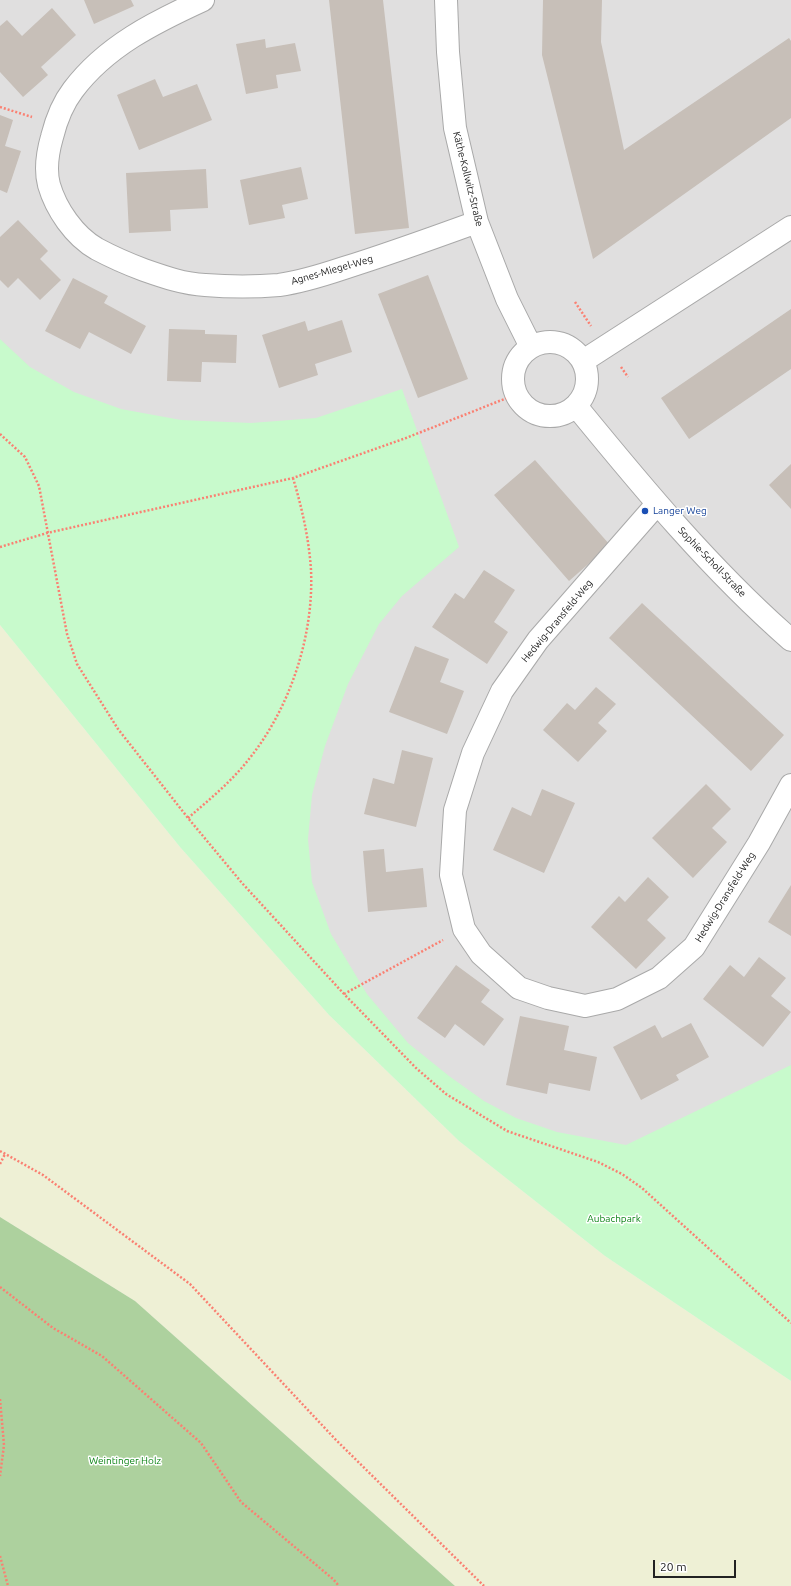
<!DOCTYPE html>
<meta charset="utf-8">
<style>
body{margin:0}
#map{position:relative;width:791px;height:1586px;overflow:hidden;background:#f2efe9;font-family:Ubuntu,sans-serif}
canvas{display:block}
.scale{position:absolute;left:653px;top:1560px;width:83px;height:18px;box-sizing:border-box;border:2px solid #222;border-top:0;padding-left:5px;font-size:12px;line-height:14px;white-space:nowrap;color:#222;-webkit-text-stroke:3px #fff;paint-order:stroke}
</style>
<div id="map">
<canvas width="791" height="1586"></canvas>
<div class="scale">20 m</div>
</div>
<script>
const context = document.querySelector('canvas').getContext('2d');
context.lineJoin = 'round';
function fill(path, color) { context.fillStyle = color; context.fill(path, 'evenodd'); }
function trace(path, color, width, dash) { context.strokeStyle = color; context.lineWidth = width; context.lineCap = dash ? 'butt' : 'round'; context.setLineDash(dash || []); context.stroke(path); }
function label(font, color, halo, rows, align = 'center') {
  context.font = font + ' Ubuntu,sans-serif'; context.lineWidth = 3; context.setLineDash([]); context.textBaseline = 'middle'; context.strokeStyle = halo; context.fillStyle = color; for (const [text, x, y, turn = 0] of rows) {
    context.save(); context.translate(x, y); context.rotate((+turn || 0) * Math.PI / 180); context.textAlign = isNaN(turn) ? turn : align; if (halo) context.strokeText(text, 0, 0); context.fillText(text, 0, 0); context.restore();
  }
}
fill(new Path2D(`
 M0,0H791V1331L413,1073L0,445Z`), '#e0dfdf');
fill(new Path2D(`
 M0,625L180,847L329,1015L459,1141L605,1256L791,1381V1586H455L135,1301L0,1217Z`), '#eef0d5');
fill(new Path2D(`
 M0,1217L135,1301L455,1586H0Z`), '#add19e');
fill(new Path2D(`
 M0,339L30,367L74,392L121,409L181,420L251,423L316,418L402,389L459,547L402,596L379,624L348,684L325,746L312,795L308,839L312,882L331,934L367,994L408,1043L449,1076L484,1101L516,1118L557,1132L626,1145L791,1065V1381L605,1256L459,1141L329,1015L180,847L0,625Z`), '#c8facc');
fill(new Path2D(`
 M84,0H131L134,6L94,24Z
 M329,0H383L409,228L355,234Z
 M543,0H602L601,42L624,150L789,38L791,41V118L593,259L542,55Z
 M52,8L76,35L41,67L48,75L23,97L0,72V26L7,20L22,36Z
 M265,39L266,48L295,43L301,71L276,75L278,88L246,94L236,44Z
 M155,79L163,97L197,84L212,120L139,150L117,95Z
 M0,115L13,120L5,146L21,151L7,193L0,190Z
 M301,167L308,199L282,205L285,218L249,225L240,180Z
 M206,169L208,208L170,210L171,231L129,233L126,173Z
 M18,220L48,251L40,259L61,280L40,300L18,278L8,288L0,280V237Z
 M428,275L468,379L418,398L378,294Z
 M73,278L108,296L104,303L146,326L131,354L89,332L80,349L45,331Z
 M791,309V369L689,439L661,398Z
 M342,320L352,352L315,364L318,375L279,388L262,335L305,321L308,331Z
 M169,329L205,330V334L237,335L236,363L202,362L201,382L167,381Z
 M535,460L610,545L569,581L494,495Z
 M791,464V509L769,485Z
 M484,570L515,590L494,622L508,632L487,664L432,627L455,593L464,599Z
 M642,603L784,735L751,771L609,638Z
 M415,646L449,659L440,682L464,691L447,734L389,712Z
 M596,687L616,704L598,723L607,731L578,762L543,730L567,703L575,710Z
 M402,750L433,758L416,827L364,814L373,778L394,784Z
 M706,784L731,809L712,828L727,842L693,878L652,838Z
 M542,789L575,803L544,873L493,850L512,807L531,816Z
 M384,849L386,872L423,868L427,907L368,912L363,851Z
 M648,877L669,897L647,920L666,938L636,969L591,927L619,896L625,902Z
 M791,885V936L768,922Z
 M759,957L786,978L771,996L791,1012L763,1047L703,999L730,965L744,977Z
 M456,965L490,990L481,1002L504,1019L484,1046L455,1024L445,1038L417,1018Z
 M520,1016L569,1026L564,1050L597,1057L590,1091L549,1083L547,1094L506,1085Z
 M691,1023L709,1057L676,1075L679,1080L641,1100L613,1047L655,1025L662,1038Z`), '#c7bfb8');
const minor = new Path2D(`
 M203,0C155,22 106,46 73,90C63,103 56,121 52,137C48,151 45,170 49,185C56,209 74,236 97,249C112,257 128,264 144,270C164,277 184,284 205,285C230,287 255,287 279,285C301,282 323,275 344,268C389,254 433,238 477,222
 M446,0L448,52L455,128L477,222L507,299L531,347
 M513 379a37 37 0 1 1 74 0a37 37 0 1 1-74 0Z
 M583,361L791,227
 M576,406C643,488 711,570 791,640
 M657,504L538,640L502,691L473,753L455,810L451,875L464,929L481,954L519,988L548,998L585,1006L617,999L659,978L694,947L759,843L791,785`);
trace(minor, '#a9a9a9', 24);
trace(new Path2D(`
 M0,107L32,117
 M575,302L591,326
 M621,367L628,377
 M0,434L25,457L39,486L67,634L77,664L118,729L188,818L242,883L344,994L416,1068L446,1094L507,1131L598,1162L622,1174L642,1188L791,1323
 M0,547L47,533L293,478L406,438L517,394
 M188,818C209,800 232,781 249,759C290,708 314,636 311,570C309,539 302,508 293,478
 M344,994L443,940
 M0,1151L43,1175L190,1284L336,1440L484,1586
 M0,1164L5,1154
 M0,1287L53,1328L102,1356L201,1443L241,1502L333,1579L339,1586
 M0,1399L4,1445L0,1476
 M0,1556L8,1586`), '#fa8072', 2.5, [2, 2]);
trace(minor, '#fff', 22);
for (const [x, y, r, color] of [
 [645,511,4,"#1a4fb4"]
]) { const dot = new Path2D(); dot.arc(x, y, r, 0, 2 * Math.PI); context.fillStyle = color; context.fill(dot); trace(dot, '#fff', 1.5); }
label('10px', '#222', '#fff', [
 ["Käthe-Kollwitz-Straße",468,179,76],
 ["Agnes-Miegel-Weg",332,270,-16],
 ["Sophie-Scholl-Straße",712,562,46],
 ["Hedwig-Dransfeld-Weg",557,621,-50],
 ["Hedwig-Dransfeld-Weg",725,897,-58]
]);
label('10px', '#164399', '#fff', [
 ["Langer Weg",653,511]
], 'left');
label('10px', '#0c8416', '#fff', [
 ["Aubachpark",614,1219],
 ["Weintinger Holz",125,1461]
]);
</script>
